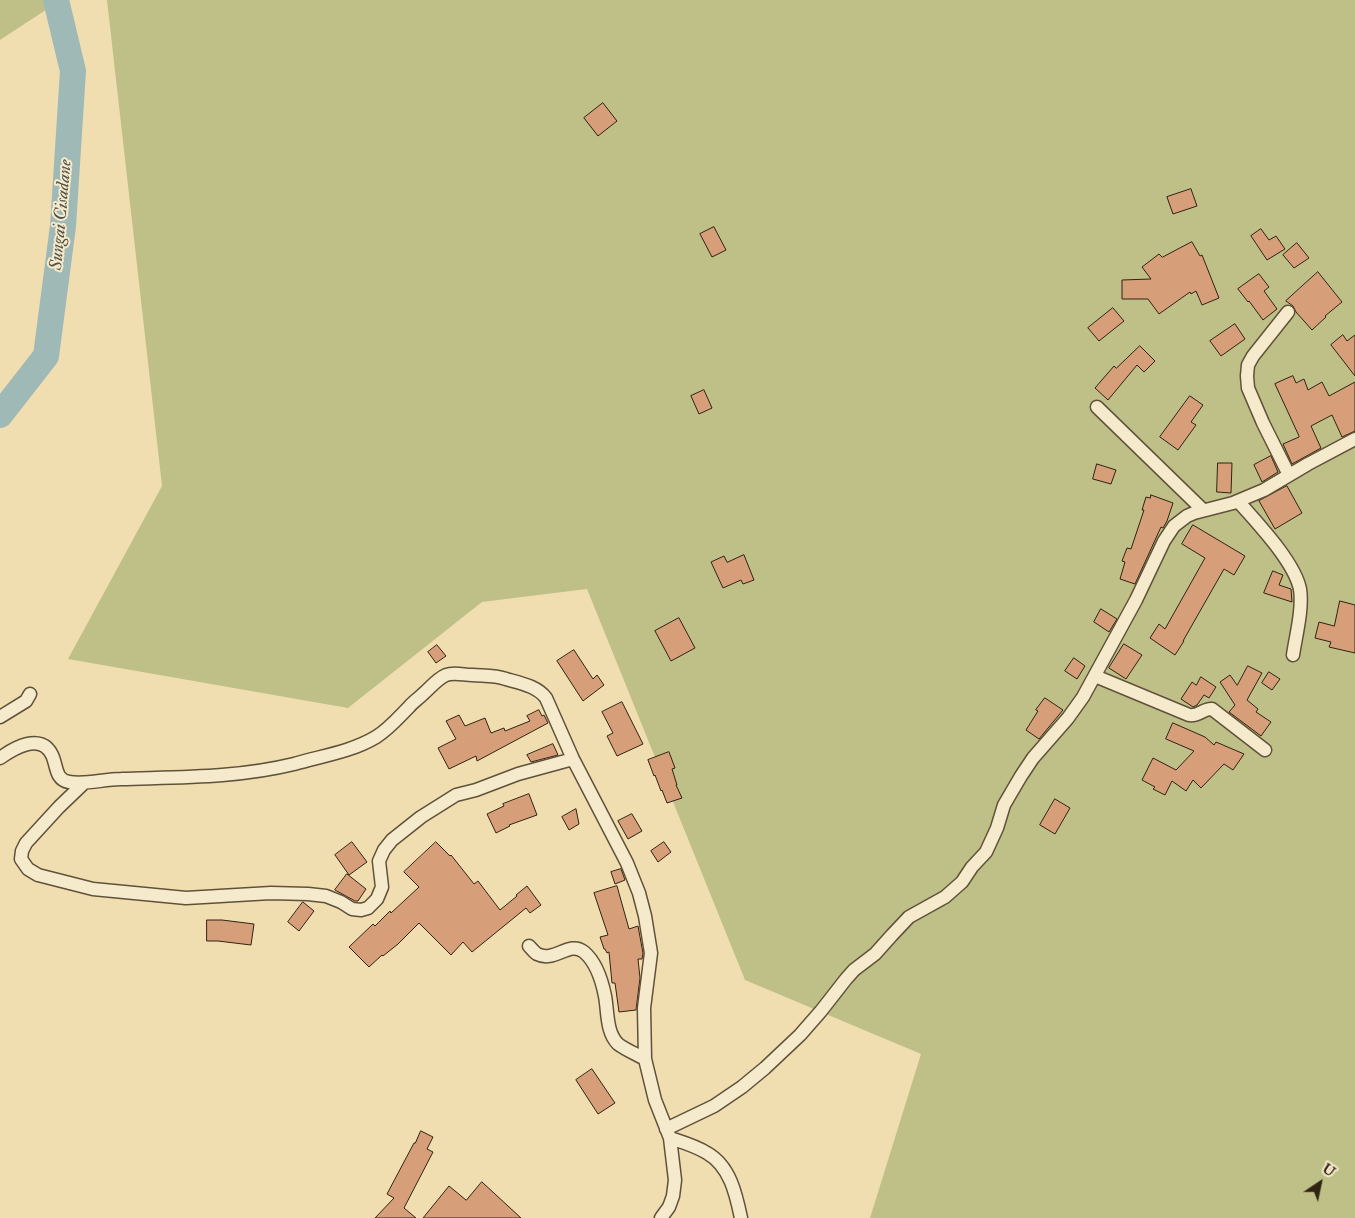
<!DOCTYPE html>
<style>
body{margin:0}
#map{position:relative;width:1355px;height:1218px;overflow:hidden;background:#f1deb0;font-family:"IM FELL Double Pica",serif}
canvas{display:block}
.north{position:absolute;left:1295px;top:1158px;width:50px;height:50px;-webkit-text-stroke:4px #f6eacc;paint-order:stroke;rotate:34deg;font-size:14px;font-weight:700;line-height:20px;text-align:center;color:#302312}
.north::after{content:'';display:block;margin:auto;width:18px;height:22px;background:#302312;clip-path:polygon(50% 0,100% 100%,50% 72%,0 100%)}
</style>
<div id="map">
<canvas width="1355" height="1218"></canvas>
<div class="north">U</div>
</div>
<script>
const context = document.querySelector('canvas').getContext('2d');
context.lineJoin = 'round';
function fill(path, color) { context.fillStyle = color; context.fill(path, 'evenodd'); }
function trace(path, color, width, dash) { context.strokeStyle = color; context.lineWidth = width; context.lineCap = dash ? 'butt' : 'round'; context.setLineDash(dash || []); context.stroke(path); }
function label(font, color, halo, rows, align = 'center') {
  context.font = font + ' "IM FELL Double Pica",serif'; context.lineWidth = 4; context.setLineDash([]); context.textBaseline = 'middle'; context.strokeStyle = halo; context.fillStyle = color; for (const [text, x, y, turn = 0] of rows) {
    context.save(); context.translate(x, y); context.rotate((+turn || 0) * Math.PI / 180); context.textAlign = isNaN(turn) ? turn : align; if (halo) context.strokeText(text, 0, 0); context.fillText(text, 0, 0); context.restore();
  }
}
fill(new Path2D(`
 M0,0H61L0,40Z
 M107,0H1355V1218H870L921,1054L745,980L587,589L482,602L348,708L68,659L162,486Z`), '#bfc088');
trace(new Path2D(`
 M0,415L46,356L63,226L73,71L56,0`), '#9fb9b7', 26);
const building = new Path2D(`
 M603,103L617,121L598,136L584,118Z
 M1191,189L1197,206L1173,214L1167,197Z
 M714,227L726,250L712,257L700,234Z
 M1261,229L1269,240L1276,236L1285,249L1267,260L1251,236Z
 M1192,242L1200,256L1202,255L1219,298L1202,305L1196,291L1191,294L1190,292L1159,314L1148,299H1122V280L1151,279L1142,267L1159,254L1162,257Z
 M1297,243L1309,258L1294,268L1283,255Z
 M1318,272L1342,302L1325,316L1326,317L1312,330L1296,312L1293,306L1286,301Z
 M1259,274L1269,287L1264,291L1277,309L1263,320L1249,301L1248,302L1238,289Z
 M1113,308L1124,321L1099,341L1088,328Z
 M1235,324L1245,339L1221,356L1210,341Z
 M1343,335L1347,341L1355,335V376L1331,345Z
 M1140,346L1155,361L1144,372L1137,365L1108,400L1095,388L1114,366L1116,368Z
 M1293,376L1296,383L1304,379L1308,390L1322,382L1329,396L1355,382V431L1342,437L1332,415L1311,426L1321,448L1292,464L1283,444L1299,437V436L1275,384Z
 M704,390L712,408L699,414L691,396Z
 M1190,396L1203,405L1191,422L1196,425L1178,450L1160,437Z
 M1271,456L1278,472L1262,482L1254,465Z
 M1218,463H1232L1231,493L1217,492Z
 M1097,464L1116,470L1111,484L1093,479Z
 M1287,486L1302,513L1275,529L1259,501Z
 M1151,495L1173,503L1167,521L1163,528L1161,527L1135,584L1120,579L1125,562L1122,561L1127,548L1131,549L1144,510H1142L1146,497L1150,498Z
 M1193,525L1245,556L1234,575L1224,569L1183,641H1184L1175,655L1150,638L1159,624L1165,629L1205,558L1182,544Z
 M744,555L754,580L743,584L741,580L723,588L711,562L724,556L727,562Z
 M1273,571L1283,575L1279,585L1291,589L1292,602L1264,593Z
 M1340,601L1355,605V653L1329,647L1331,642L1315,638L1319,622L1334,626Z
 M1101,609L1117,619L1109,632L1094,622Z
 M679,618L695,648L671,661L655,631Z
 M1124,644L1142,655L1126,679L1109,668Z
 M437,645L446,656L436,663L428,652Z
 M574,650L593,679L597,675L604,685L583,701L557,661Z
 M1074,658L1085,666L1077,679L1065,671Z
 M1248,666L1262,673L1247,700L1258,709L1256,712L1271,722L1261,736L1229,712L1235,705L1220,682L1230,675L1237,685Z
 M1269,672L1280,679L1272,690L1262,683Z
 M1201,677L1216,687L1209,698L1204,695L1197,705L1193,707L1181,699L1192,682L1196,685Z
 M1045,698L1063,710L1039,739L1026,730L1038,711L1036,710Z
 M622,702L643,744L617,756L607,736L613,733L602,712Z
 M539,710L542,716L544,715L548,723L477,761L476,756L449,769L438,748L456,739L446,721L459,715L465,726L485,718L491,733L504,728L505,731L530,721L527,716Z
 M1173,723L1205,737L1214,745L1216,742L1244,754L1233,770L1224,764L1201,788L1193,780L1186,791L1172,781L1165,795L1153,789L1155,787L1142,780L1153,758L1176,770L1194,751L1166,739Z
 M553,744L558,755L531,762L527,755Z
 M669,752L675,768L672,769L677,785H676L682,798L667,803L662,790L661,791L655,775L654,776L648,760Z
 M529,794L537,815L509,825L510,826L496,833L487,814L504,806L503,804Z
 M1055,799L1070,808L1055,834L1040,825Z
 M576,809L579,824L569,830L562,817Z
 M632,814L642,831L628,839L618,821Z
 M352,842L367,862L349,875L335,855Z
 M436,842L450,856L451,855L474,884L478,881L500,910L517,896L516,895L527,886L541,905L530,913L526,908L472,952L463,942L451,955L419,923L398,944L383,956L382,955L369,967L349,947L373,924L375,926L390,911L391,913L419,887L404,872Z
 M664,842L671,852L658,862L651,851Z
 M621,869L625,880L615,884L611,872Z
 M347,874L366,889L358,901H355L335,890Z
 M617,886L629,929L638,926L643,953L642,959H638L640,978L636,1010L619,1012L615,983H612L609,952L607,953L605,949H604L600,937L608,935L594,893Z
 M303,902L314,911L299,931L288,922Z
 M207,920H222L254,924L251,945L218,941H207Z
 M592,1069L615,1103L598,1114L576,1080Z
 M421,1131L433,1137L427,1149L433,1152L404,1208L416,1218H375L394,1198L387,1194L414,1143H415Z
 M482,1182L521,1218H423L449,1186L466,1200Z`);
fill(building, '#d79f79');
trace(building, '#302312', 1);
const minor = new Path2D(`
 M1288,312L1253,356L1248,365L1247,376L1248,388L1263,423L1289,475
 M1097,407L1203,510
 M1238,501C1257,523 1294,561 1300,589C1303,609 1296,635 1293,655
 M1095,676L1189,715C1198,717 1204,708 1212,709L1265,750
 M0,717L26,701L30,694
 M0,758C14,748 41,732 52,755C57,765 55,780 69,782C87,785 103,779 121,779C179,777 237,778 294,764C321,756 351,752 376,737C389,729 398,718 409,707C413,702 418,699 423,694C430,688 437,679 446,675C454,672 464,675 472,675C484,676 495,675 506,679C520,683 537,686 546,698L573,759L627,863L639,893L645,916L651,953L644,1008L645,1059L655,1100L670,1138L675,1180L673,1196L669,1207L661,1218
 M84,783L59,807L26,843L22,851L21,859L28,869L38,875L93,889L186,898L271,893L308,894L326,896L341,902L352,909L361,910L368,908L377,899L382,887L379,861L384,850L392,840L421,817L456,795L476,790L518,774L573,759
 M529,946C531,948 534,952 537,954C555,963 569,940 584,952C596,962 602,981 605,996C608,1012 606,1032 618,1044C626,1050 636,1054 645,1059
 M666,1129L714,1106L742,1087L765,1068L800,1035L821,1011L846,979L854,970L875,954L892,935L909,917L945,897L962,882L972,867L986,852L997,828L1004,805L1021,776L1033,758L1068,718L1083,697L1136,600L1164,541L1174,526L1187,516L1194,513L1233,503L1264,490L1308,464L1355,439
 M670,1138C682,1142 696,1146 707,1153C730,1166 736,1194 741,1218`);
trace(minor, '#60523a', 15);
trace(minor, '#f6eacc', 12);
label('italic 18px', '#515044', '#f6eacc', [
 ["Sungai Cisadane",62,215,-85]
]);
</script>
